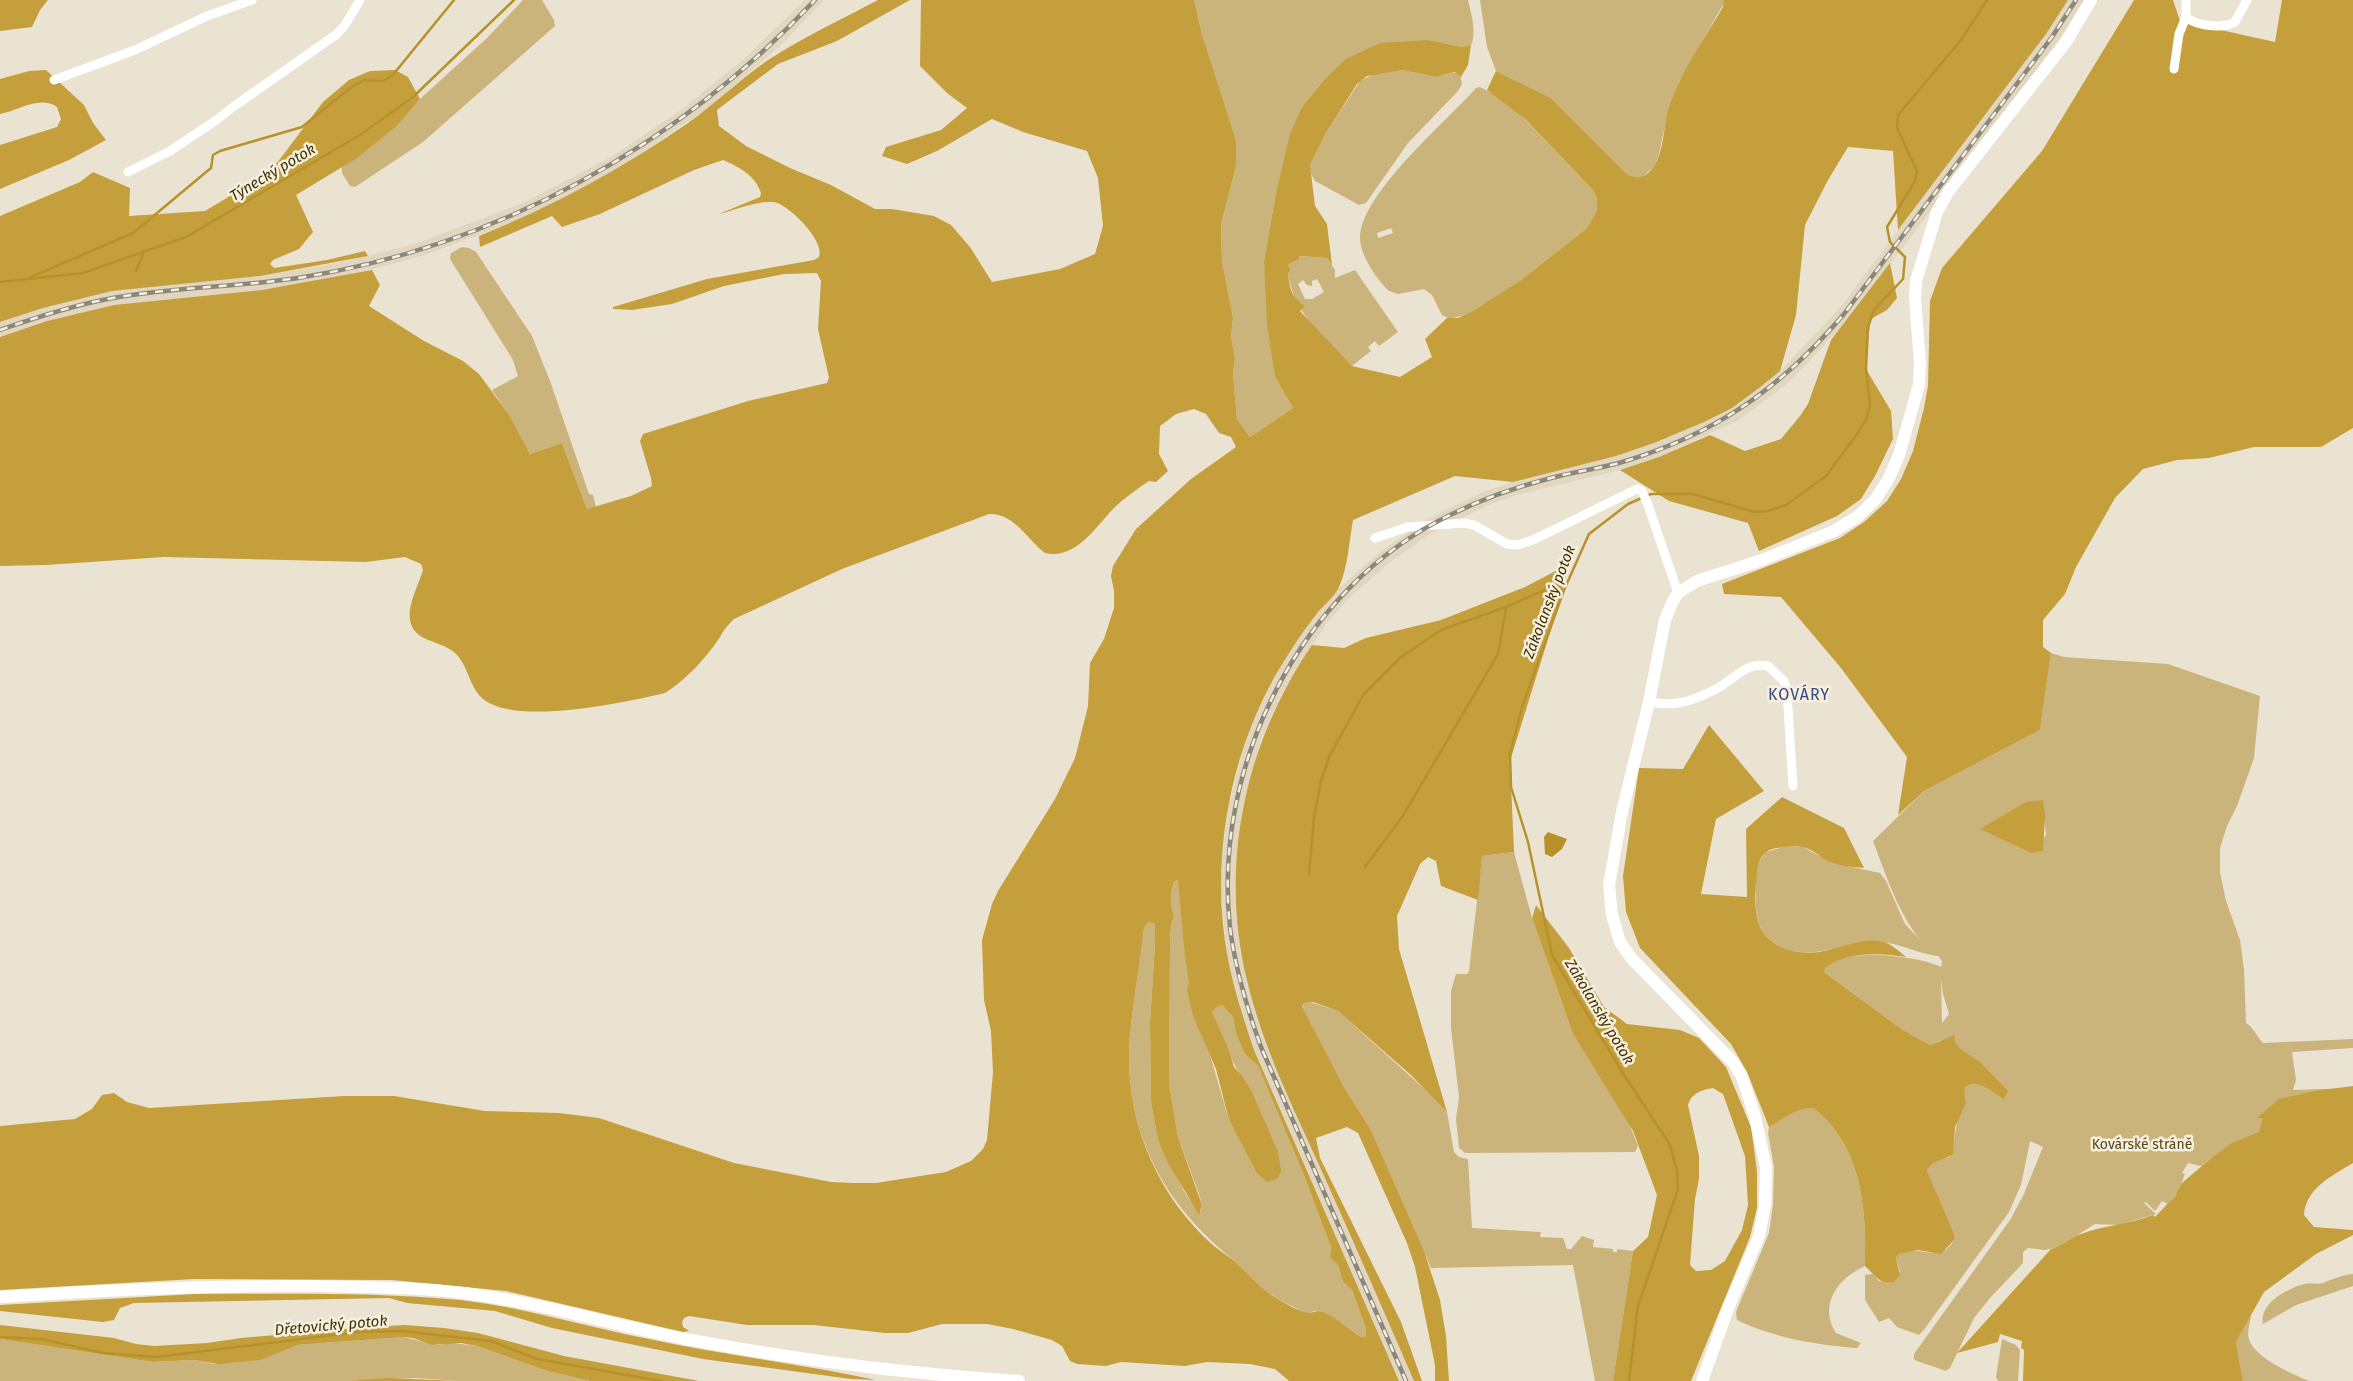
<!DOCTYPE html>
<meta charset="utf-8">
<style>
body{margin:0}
canvas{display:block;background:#eae3d1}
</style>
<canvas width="2353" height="1381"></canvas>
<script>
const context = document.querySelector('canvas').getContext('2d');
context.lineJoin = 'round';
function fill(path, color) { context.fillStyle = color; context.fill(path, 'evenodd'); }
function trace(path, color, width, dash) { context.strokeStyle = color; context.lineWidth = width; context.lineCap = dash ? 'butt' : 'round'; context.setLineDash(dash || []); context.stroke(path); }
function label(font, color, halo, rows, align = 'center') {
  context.font = font + ' "Fira Sans",sans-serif'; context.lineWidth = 5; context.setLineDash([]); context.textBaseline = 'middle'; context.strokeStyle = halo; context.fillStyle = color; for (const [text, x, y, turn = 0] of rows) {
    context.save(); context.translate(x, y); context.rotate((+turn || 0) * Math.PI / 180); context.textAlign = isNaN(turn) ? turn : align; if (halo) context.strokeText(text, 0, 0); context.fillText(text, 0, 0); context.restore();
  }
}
fill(new Path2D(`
 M805,0H824L780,46L709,107L618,169L529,216L422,256L346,276L262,290L114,305L47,321L0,337V322L43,308L112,291L260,276L343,262L418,243L523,203L611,157L681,110L745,58Z
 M2068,0H2084L2057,42L1850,318L1789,382L1739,420L1659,457L1620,470L1517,495L1491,504L1433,532L1389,563L1348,599L1326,624L1282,693L1261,740L1242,810L1235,891L1241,955L1255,1010L1267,1044L1414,1381H1399L1254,1050L1242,1014L1227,957L1221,891L1222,858L1228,808L1247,736L1269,687L1284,661L1315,615L1338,589L1380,552L1426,520L1485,491L1513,482L1616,456L1654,443L1732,408L1780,371L1839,309L2046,34Z`), '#e1d6bf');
fill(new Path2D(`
 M523,0H542L554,20L555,26L423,142L355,187L350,186L342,173V167L398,125L420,99L487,38Z
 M1194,0H1468C1471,13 1477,33 1471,45L1462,47L1429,40L1324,80L1302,107L1275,198L1264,261L1275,377L1293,408L1250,437L1237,419L1233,374L1235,357L1231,337L1233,318L1222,261L1221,225L1236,166V140L1202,34Z
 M1480,0H1724V3L1680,80L1669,106L1659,154L1654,167L1642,177H1632L1626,173L1551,98L1496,71L1487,47Z
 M1402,70L1436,77L1457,72L1460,74L1462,84L1458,91L1408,143L1366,203L1359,205L1315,181L1310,172V165L1326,133L1360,81L1374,74Z
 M1480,87L1501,98L1515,109L1592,189L1597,198V210L1587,228L1521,280L1492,299L1468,314L1450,319L1442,315L1432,295L1424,289L1398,294L1389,291C1377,280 1360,255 1360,238C1360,194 1447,121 1476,88ZM1391,228L1393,233L1378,238L1377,233Z
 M462,247L469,248L476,252L532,336L550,381L589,494L593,495L596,507L587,509L562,443L530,454L510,416L492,390L518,376L513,360L450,259L451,253Z
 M1298,256L1327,258L1335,270V278L1355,270L1398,332L1379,346L1375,341L1368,347L1371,351L1352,366C1325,337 1293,314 1288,273L1291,270L1288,265L1299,259ZM1317,279L1324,292L1312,299H1305L1298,284L1303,280L1307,285L1312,286V281Z
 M2051,653L2064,657L2168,664L2260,696L2254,758L2237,806L2227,826L2220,848V872L2226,901L2240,940L2244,970L2246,1023C2254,1028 2257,1037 2263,1043L2353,1039V1048L2292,1052L2296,1080L2293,1090L2353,1088L2232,1153L2211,1158L2201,1166L2188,1163L2182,1173L2185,1174L2179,1190L2168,1204L2162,1201L2155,1211L2146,1202L2144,1203L2156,1214L2119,1225L2095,1224L2058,1247L2045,1250L2028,1248L2023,1252V1263L1990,1298L1974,1318L1950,1368L1946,1371L1917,1361L1914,1359V1354L2010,1220L2023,1196L2043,1147L2030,1141L2021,1185L2009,1212L1923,1331L1919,1335L1897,1327L1889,1318L1879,1322L1865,1300V1275L1873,1274L1879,1281L1890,1283L1900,1271L1896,1258L1899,1254C1922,1243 1939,1266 1954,1240L1927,1171C1930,1161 1941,1160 1950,1157C1955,1148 1954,1129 1959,1116L1941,1040L1930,1045L1903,1030L1823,971C1835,945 1920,956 1941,967L1942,961L1938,956C1917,954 1899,942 1878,942C1843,941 1807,965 1774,943C1758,932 1755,913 1756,895C1756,879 1755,864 1766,852L1787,846L1803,847L1833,863L1880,873L1886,881L1905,924L1921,941C1898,913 1886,875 1873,841L1924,791L2040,730ZM2042,800L2046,835L2031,853L1981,829ZM1941,979L1943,994L1949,1014L1942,1023Z
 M1514,852L1532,918L1573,1034L1627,1119L1638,1146L1635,1152L1465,1153L1459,1148L1456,1119L1459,1097L1451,1028V991L1456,974H1467L1469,971L1482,856Z
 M1179,880L1189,983L1229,1120L1256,1172L1240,1073C1233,1066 1216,1024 1212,1012L1217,1007L1222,1005L1233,1017L1236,1034L1245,1054L1258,1066L1303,1173L1331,1247L1330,1258L1338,1265L1343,1282L1352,1290L1366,1329V1337H1361L1342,1323L1315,1311L1307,1313C1290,1306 1273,1297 1258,1285C1249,1277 1241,1266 1231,1258C1167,1206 1129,1140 1129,1056C1130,1013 1140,970 1144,928L1148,922L1155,924V943L1150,1023L1151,1102L1158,1140L1186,1195L1200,1213L1202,1205L1199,1194L1178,1137L1169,1083L1170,948L1171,924L1174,917C1171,904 1169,896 1174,882Z
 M1310,1002L1338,1011L1430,1094L1447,1112L1454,1152L1459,1157L1468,1159L1472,1228L1541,1232L1540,1237L1563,1238L1567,1249H1571L1582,1236L1594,1240L1593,1247L1613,1249V1252H1617V1249L1633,1251L1613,1381H1595L1573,1265L1431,1268L1371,1130L1345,1089L1302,1009L1304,1003Z
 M1805,1108H1813C1862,1145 1867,1210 1865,1266C1838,1278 1818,1305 1836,1333L1861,1343L1857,1348C1817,1345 1774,1338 1737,1320L1736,1312L1769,1233L1773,1205L1774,1167L1768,1133L1769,1127L1797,1110Z
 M2353,1274V1286L2296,1305L2263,1324C2259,1303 2287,1289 2304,1284C2310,1282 2317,1285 2323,1283C2333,1279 2342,1275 2353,1274Z
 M2251,1315C2250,1324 2246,1333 2250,1342C2258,1359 2292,1374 2309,1381H2243L2236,1342Z
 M403,1337L437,1345L453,1343L477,1346L547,1371L590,1381H459L415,1378L346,1381H0V1339L153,1362L194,1360L214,1364L297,1345Z
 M2002,1339L2016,1345L2020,1350L2018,1381H1998L1996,1377Z`), '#cbb47c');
fill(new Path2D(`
 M0,0H48L40,10L32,27L0,31Z
 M878,0H910L837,41L778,64L717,110L719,126L746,146L790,168L831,185L875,209H892L934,216L951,225L970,247L992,282L1060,269L1095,254L1103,226L1098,178L1087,151L1023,132L992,119L937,151L907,164L882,156L886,147L941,130L967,108L947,93L920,66L921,0H1194L1202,34L1236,140V166L1221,225L1222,261L1233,318L1231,337L1235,357L1233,374L1237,419L1250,437L1293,408L1275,377L1267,324L1264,261L1275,198L1290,134L1302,107L1324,80L1346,59L1380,43L1429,40L1462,47L1471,45L1468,65L1461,77L1455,72L1436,77L1402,70L1367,76L1357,84L1326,133L1310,165L1315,206L1327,224L1332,265L1327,258L1299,256V259L1288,265L1291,270L1288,273C1290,290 1291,296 1305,306L1300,311L1352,366L1400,377L1432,357L1425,339L1447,318H1458L1473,311L1521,280L1587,228L1597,210V198L1592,189L1525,119L1487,90L1496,71L1551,98L1626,173C1635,180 1645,178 1652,169C1665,152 1663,125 1669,106C1682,70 1704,39 1723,7L1724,0H2068L2046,34L1898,230L1893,151L1848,147L1828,180L1805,225L1796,315L1780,371L1759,388L1732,408L1704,422L1654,443L1616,456L1513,482L1455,476L1353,520C1349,542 1348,567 1339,587C1334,598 1322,606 1315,616C1300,635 1287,656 1275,676C1228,760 1210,864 1228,959C1234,990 1244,1020 1254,1050L1399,1381H1289L1275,1369L1250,1364L1207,1362L1185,1366L1121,1362L1106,1366L1077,1364L1070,1361L1062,1346L1052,1340L1013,1329L987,1324H942L908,1333H885L814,1325H747L689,1316L684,1318L682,1322L683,1327L689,1331L683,1332L506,1291L392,1280L194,1279L0,1290V1126L75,1119L92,1109L102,1095L114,1093L127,1102L149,1108L344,1096H394L485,1111L559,1113L599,1118L734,1163L831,1182L854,1183H876L946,1172L971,1161L983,1149L987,1140L993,1072L991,1031L984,1000L982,940L992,904L998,891L1055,799L1075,758L1088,706L1090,663L1104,639L1114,608V591L1111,576L1113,566L1136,529L1191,479L1236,447L1231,437L1219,433L1206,414L1194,409L1176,414L1160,426L1159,454L1168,471L1156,482L1149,481C1137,489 1124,498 1113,509C1095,528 1075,560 1045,553C1027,539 1014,513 989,514L842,569L734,619C723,629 721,637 713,647C700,664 683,682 665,693C626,702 514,727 482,698C469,686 468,665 455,653C446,645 434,643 424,638C396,623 417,591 423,570L421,564L405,557L366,562L164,557L46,565L0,566V337L47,321L114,305L262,290L372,270L380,285L369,306L424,341L463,361L479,374L510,416L530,454L562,443L587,509L631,496L652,486L651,478L640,441L643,434L748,401L827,383L829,378L818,329L821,281L817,273L784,274L724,286L672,304L632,310L613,309V307L707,279L814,260L819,257C826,242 788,203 773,202C756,201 735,210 719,214L760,197L761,193C755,175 739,167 723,160L694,170L600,214L562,227L552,216L480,247L479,236C553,206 622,169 688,123C720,100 747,72 781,52C812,33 846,17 878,0ZM1178,880L1185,956L1189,983L1187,990L1193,1016L1216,1069L1229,1120L1256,1172L1267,1182L1278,1178L1281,1171L1278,1152L1252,1092L1240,1073L1234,1067L1228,1048L1212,1012L1217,1007L1222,1005L1233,1017L1236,1034L1245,1054L1258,1066L1303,1173L1331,1247L1330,1258L1338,1265L1343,1282L1352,1290L1366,1329V1337H1361C1349,1329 1337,1318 1323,1312C1317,1310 1311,1314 1305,1312C1297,1310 1286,1304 1278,1299C1260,1289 1248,1273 1233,1260C1227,1255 1220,1251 1214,1246C1160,1199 1128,1127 1129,1055C1130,1013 1140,970 1144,928L1148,922L1155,924V943L1150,1023L1151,1102L1158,1140L1167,1161L1199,1215L1202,1205L1178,1137L1169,1083L1170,948L1171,924L1174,917C1171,904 1169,896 1174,882Z
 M2134,0H2173L2180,21L2275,42L2282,0H2353V428L2321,447H2254L2209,458L2177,460L2143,469L2115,498L2076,567L2065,594L2043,620V647L2051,653L2040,730L1924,791L1898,815L1907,757L1841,668L1781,597L1724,594L1722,584L1840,538L1864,522L1887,501L1901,479L1913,451L1924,408L1928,386L1930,301L1942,268L2042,151Z
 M46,70L84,105L93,123L106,140L69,160L0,189V145L57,127L61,119L57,107C39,95 18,111 0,114V79L29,71Z
 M395,70L408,77L420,99L398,125L357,158L296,195L313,232L299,249L273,260L270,264L274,268L327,260L365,251L368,256L260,276L112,291L43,308L0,322V216L80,182L93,172L130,188L129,216L205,211L250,184L277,163L323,102L349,80L370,71Z
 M1890,263L1897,298L1887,310L1871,319L1867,345L1866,369L1891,411L1893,439L1875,476L1861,499L1837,516L1759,551L1748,523L1669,501L1620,470L1659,457L1710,435L1745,451L1781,439L1800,416L1808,404L1831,340Z
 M1569,564L1557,610L1510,761L1514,852L1482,856L1478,900L1441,886L1436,861L1428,857L1420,864L1397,916L1399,949L1447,1112L1412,1076L1338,1011L1313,1002L1304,1003L1302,1007L1345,1089L1371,1130L1424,1251L1440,1300L1446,1336L1449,1381H1435V1365L1415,1267L1407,1243L1358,1133L1347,1127L1316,1138L1320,1158L1401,1322L1422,1381H1414C1383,1310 1352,1238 1320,1167C1293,1107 1262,1045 1247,980C1219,863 1245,743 1312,645L1344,648L1366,638L1441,620L1525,587Z
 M1709,725L1764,791L1716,819L1701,894L1747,897L1746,829L1782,797L1844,828L1864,868C1853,867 1840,866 1830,862C1824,860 1820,855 1814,852C1803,844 1789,846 1777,848C1762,850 1758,861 1757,875C1755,891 1754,909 1759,924C1769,950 1800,956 1824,951C1842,947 1865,937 1884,942C1891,944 1900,952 1906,957C1881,953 1846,951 1825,968L1824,972L1903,1030L1930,1045L1955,1035L1954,1041L1960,1049L1980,1062L2008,1091L2004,1099C1993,1093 1977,1077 1965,1087L1964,1093L1966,1103L1955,1127L1953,1154C1944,1161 1931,1160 1927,1171L1954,1234V1240L1941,1254L1918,1250L1899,1254L1896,1258L1900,1275L1894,1282C1880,1286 1874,1274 1865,1266C1867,1210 1862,1145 1813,1108C1796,1107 1784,1119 1769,1127L1747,1072L1731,1044L1640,948L1626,912L1623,876L1639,768L1683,769Z
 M2043,800L2045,816L2043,851L2031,853L1980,829L2026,802Z
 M1536,905L1569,948L1604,1007L1627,1024L1680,1030L1699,1038L1726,1067L1751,1127L1757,1171V1208L1750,1237L1691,1381H1613L1633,1251L1648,1237L1657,1195L1633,1131L1573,1034L1532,918ZM1713,1088L1723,1094L1745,1156L1748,1205L1742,1230L1725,1261L1711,1270L1696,1271L1690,1265L1695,1199L1699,1179V1156L1688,1105C1691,1093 1702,1090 1713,1088Z
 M2353,1086V1163C2332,1176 2306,1188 2304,1215L2314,1227L2353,1230V1235L2316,1254L2264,1292L2236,1342L2243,1381H2023L2024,1350L2021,1348L2022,1341L2000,1334L1998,1342L1957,1353L2051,1249C2062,1246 2069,1239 2078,1235C2103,1225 2128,1225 2153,1215L2155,1217L2175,1196L2182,1183L2210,1159L2232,1143L2259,1132L2263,1118H2257L2279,1099L2315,1091Z
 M195,1294C283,1294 372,1292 460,1300C523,1307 586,1327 649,1339C724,1355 801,1364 876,1380L851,1379L703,1359L552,1328L495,1311L407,1303L389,1298L134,1303L120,1308L114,1320L103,1322L0,1311V1305Z
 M0,1325L114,1338L136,1344L154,1346L207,1343L241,1338L368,1327L405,1325L444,1328L478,1333L564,1356L699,1381H590L547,1371L477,1346L461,1343L432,1345L413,1338L403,1337L297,1345L260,1360L218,1364L194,1360L153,1362L0,1339Z
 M389,1378L459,1381H346Z`), '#c59f3c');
fill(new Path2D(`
 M1548,832L1567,839L1562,849L1552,857L1545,854L1544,837Z`), '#b7922b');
trace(new Path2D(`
 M136,271L143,254
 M31,277L133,233L211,168L213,155L220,151L302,127L350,88L364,80L383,81L392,76L454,0
 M0,282L83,273L186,237L360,135L413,97L514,0
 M1365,867L1404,814L1498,654L1506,608
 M1309,874L1314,818L1321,781L1330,755L1364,694L1401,657L1441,630L1506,607L1545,590H1564
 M0,1337L42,1339L103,1353L157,1357L358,1332L402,1331L491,1341L537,1359L661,1381
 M1629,1381L1638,1306L1678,1189L1677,1170L1669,1143L1624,1075L1552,955L1528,842L1511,787L1510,754L1522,707L1564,590L1589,534L1628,504L1651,494H1693L1754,512L1768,511L1786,505L1826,476L1857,434L1866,420L1870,406L1866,369L1868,327L1874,310L1903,279L1905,257L1890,242L1887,227L1915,181L1917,171L1897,128L1898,115L1961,40L1987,0`), '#b7922b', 2.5);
trace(new Path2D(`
 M2186,0V17C2196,26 2223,29 2235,22L2247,0
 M2174,69L2179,34L2186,17
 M54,80L135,50L207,16L252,0
 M128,172L170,151L215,121L233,107L337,34L345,25L360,0
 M1375,538L1408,527L1464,523L1474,525L1507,544L1517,545L1533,540L1637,489L1642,491L1648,505L1678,593
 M1649,702C1675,707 1693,701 1716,689C1735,679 1746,661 1768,666L1784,681L1787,692L1793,786`), '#fff', 9);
trace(new Path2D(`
 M0,1297C105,1290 209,1285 315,1286C365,1287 415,1287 464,1293C543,1303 619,1327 697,1341C804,1361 911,1374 1019,1381
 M1702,1381L1729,1306L1759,1236L1765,1205L1766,1167L1754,1113L1742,1077L1733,1062L1632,959L1620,942L1612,915L1609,885L1622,812L1649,702L1665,620L1673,601L1678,593L1697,581L1762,560L1834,531L1857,517L1875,500L1888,480L1899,455L1919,385L1920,363L1915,298L1916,281L1937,212L1948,192L2066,42L2091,0`), '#fff', 12);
const rail = new Path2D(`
 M0,330C37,317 74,305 113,298C174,287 237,287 298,278C496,247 678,146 815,0
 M1406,1381L1261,1047C1247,1008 1235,969 1230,927C1212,766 1301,587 1450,515C1482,499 1516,487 1551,478C1573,472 1597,469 1619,463C1715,435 1780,389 1844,314L2052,37L2076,0`);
trace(rail, '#8c877a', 4.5);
trace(rail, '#f8f0de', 2.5, [8]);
label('14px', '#55451c', '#f8f0de', [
 ["Kovárské stráně",2142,1145]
]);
label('italic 15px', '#3f3004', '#f8f0de', [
 ["Týnecký potok",273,173,-31],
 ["Zákolanský potok",1550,602,-69],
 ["Zákolanský potok",1599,1012,59],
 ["Dřetovický potok",331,1326,-5]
]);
context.letterSpacing = '1px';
label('16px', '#354984', '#f8f0de', [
 ["KOVÁRY",1799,696]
]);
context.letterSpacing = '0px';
</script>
